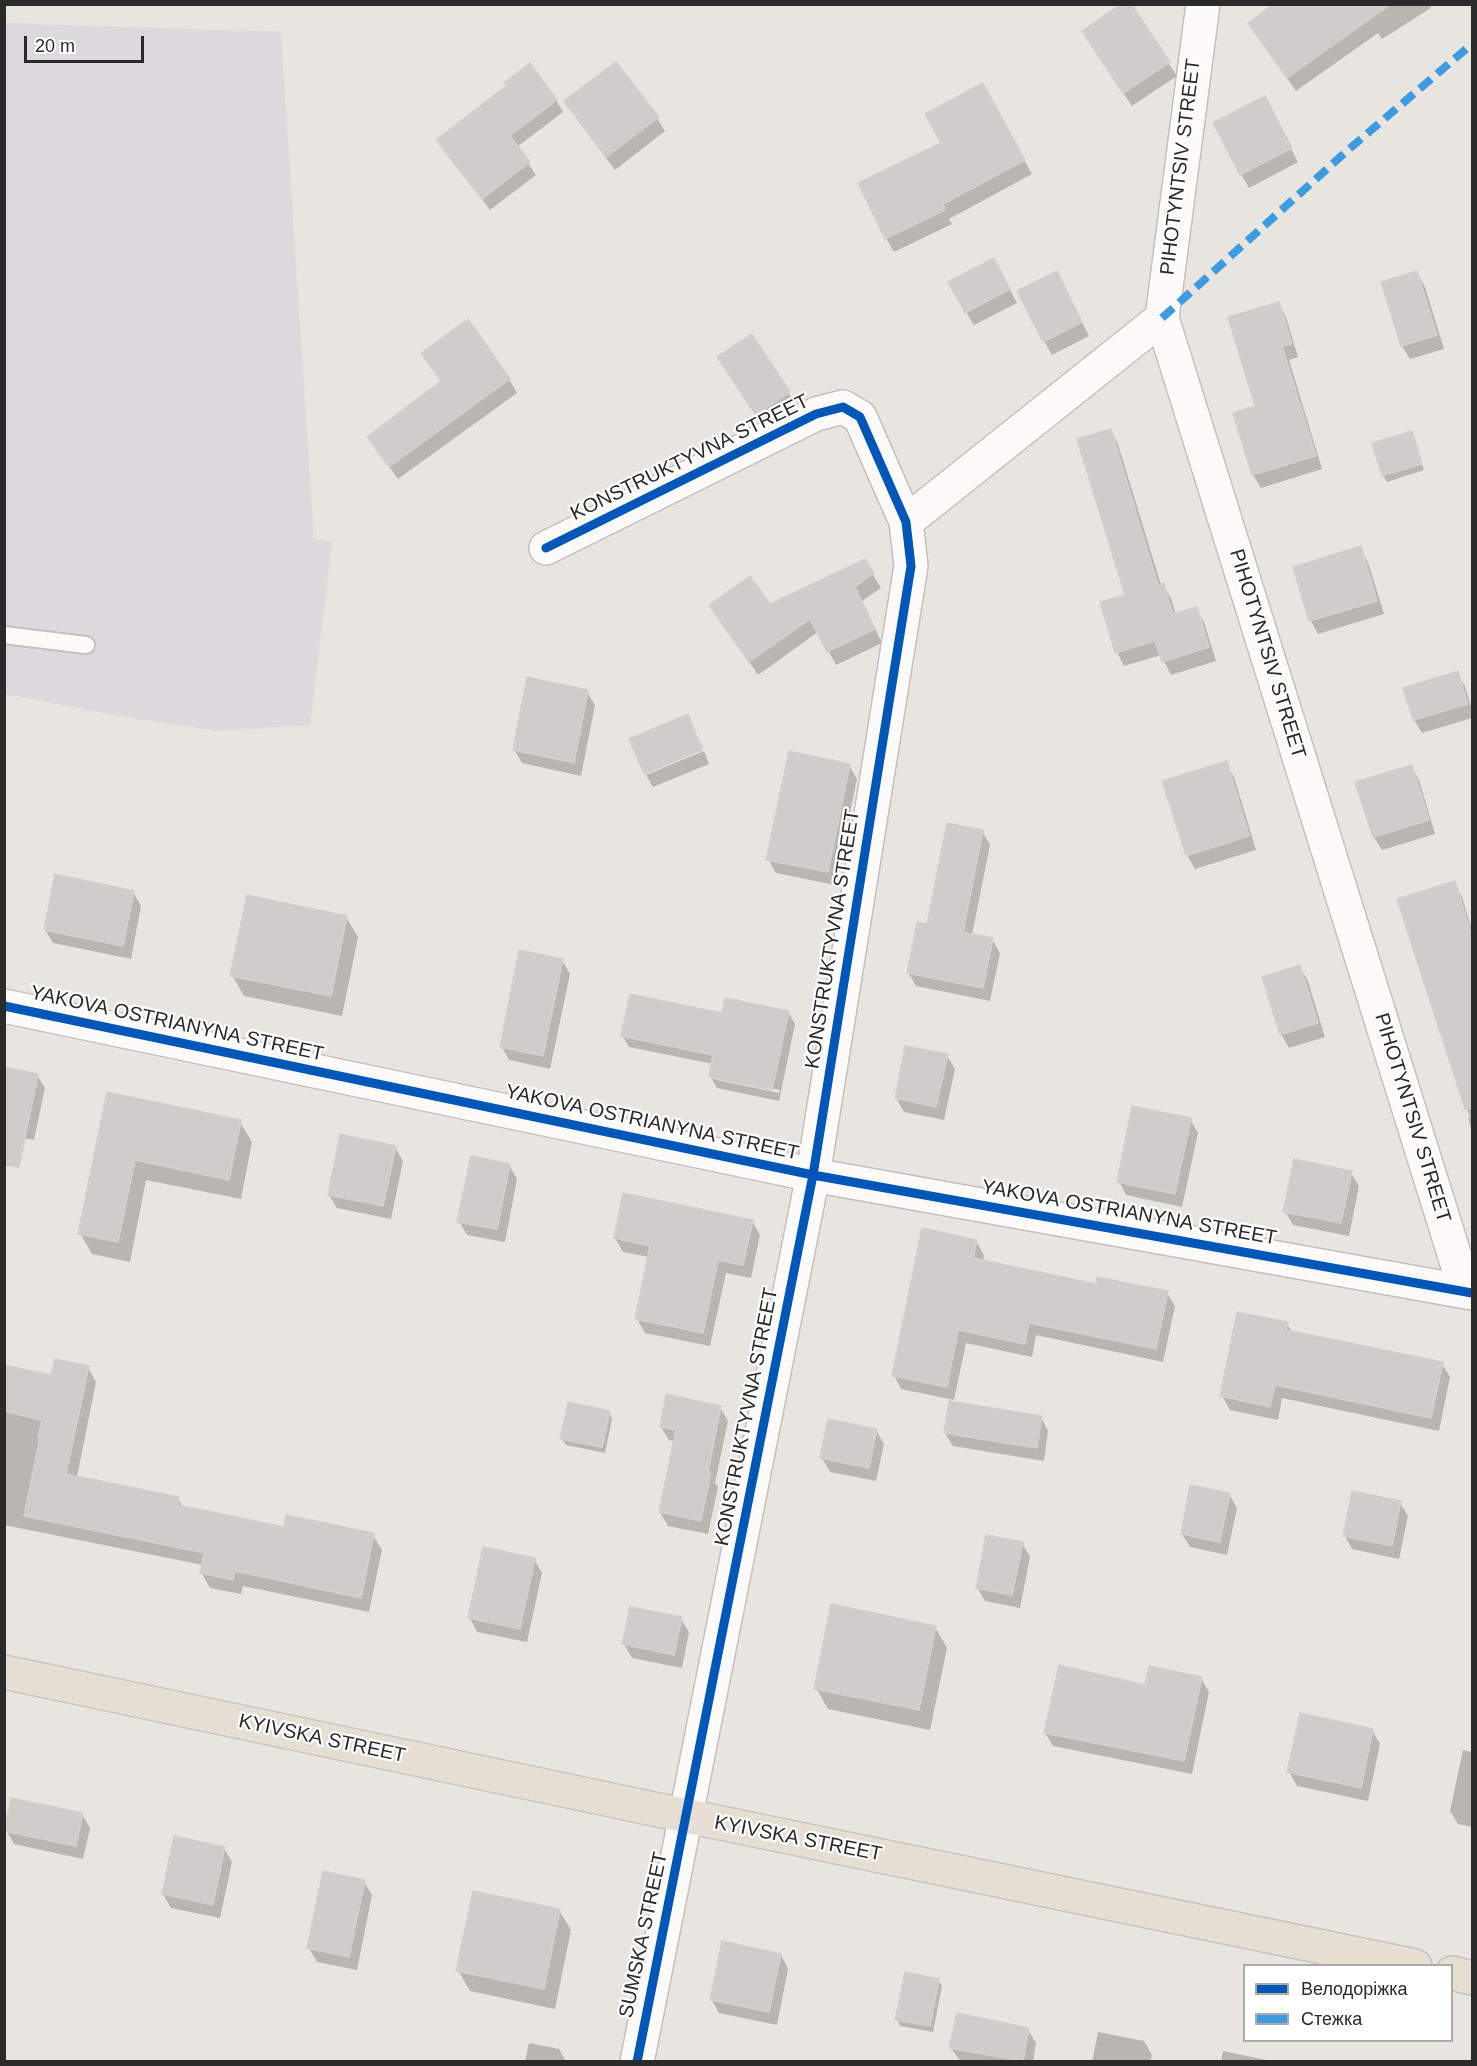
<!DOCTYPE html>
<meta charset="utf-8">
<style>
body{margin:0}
#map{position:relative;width:1477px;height:2066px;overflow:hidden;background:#e8e4df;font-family:Helvetica,sans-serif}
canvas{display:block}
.frame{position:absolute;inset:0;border:6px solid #2a2a2a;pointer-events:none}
.legend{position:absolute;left:1243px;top:1964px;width:210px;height:78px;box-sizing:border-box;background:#fff;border:2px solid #aaa;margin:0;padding:8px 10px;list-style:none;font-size:18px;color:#2a2a2a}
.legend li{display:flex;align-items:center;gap:12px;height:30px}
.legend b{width:30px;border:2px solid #aaa}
.scale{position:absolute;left:24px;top:36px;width:120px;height:27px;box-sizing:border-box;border:3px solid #2a2a2a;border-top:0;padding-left:8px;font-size:18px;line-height:21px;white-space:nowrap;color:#2a2a2a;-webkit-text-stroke:4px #fff;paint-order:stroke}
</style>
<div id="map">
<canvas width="1477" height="2066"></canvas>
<div class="frame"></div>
<ul class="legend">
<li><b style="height:8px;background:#0057b8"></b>Велодоріжка</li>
<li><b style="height:8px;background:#3d9ce1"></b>Стежка</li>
</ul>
<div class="scale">20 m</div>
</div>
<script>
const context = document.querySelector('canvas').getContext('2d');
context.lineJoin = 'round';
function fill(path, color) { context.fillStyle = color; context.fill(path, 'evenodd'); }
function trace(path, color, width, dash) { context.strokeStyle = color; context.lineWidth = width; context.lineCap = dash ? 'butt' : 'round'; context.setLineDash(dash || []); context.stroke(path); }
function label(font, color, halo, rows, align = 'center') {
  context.font = font + ' Helvetica,sans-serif'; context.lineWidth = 4.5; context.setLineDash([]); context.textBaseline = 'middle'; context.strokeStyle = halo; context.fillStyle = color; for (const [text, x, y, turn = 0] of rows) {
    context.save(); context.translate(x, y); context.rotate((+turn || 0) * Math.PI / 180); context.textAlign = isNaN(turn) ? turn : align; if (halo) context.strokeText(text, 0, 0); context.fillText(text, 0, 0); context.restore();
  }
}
fill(new Path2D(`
 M5,23L281,32L314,539L332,542L310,725L217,731L126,717L5,694Z`), '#dbd9db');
fill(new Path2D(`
 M1129,4L1177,76L1132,106L1091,45Z
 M1276,4H1429L1431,8L1382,39L1378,33L1296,91L1258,37Z
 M990,98L1032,174L949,219L952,224L894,252L886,238L943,144Z
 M556,100L563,112L517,147L536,175L490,210L438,140Z
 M566,102L657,118L665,131L615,170L574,115Z
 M1272,112L1298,162L1249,188L1241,174Z
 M1001,273L1017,303L974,325L966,312Z
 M1417,273L1425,287L1444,349L1410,359L1402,346Z
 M1064,287L1089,336L1052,355L1044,341Z
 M1278,303L1286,317L1298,357L1289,360L1322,469L1261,488L1253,475L1235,414L1257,407Z
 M752,336L797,406L764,428L727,371Z
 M509,379L517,393L398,479L368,437L442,382Z
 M1110,430L1118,444L1161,585H1163L1171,598L1176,615L1196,609L1204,622L1216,661L1171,675L1161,655L1124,666L1117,652L1127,596Z
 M1411,433L1424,470L1387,482L1383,475Z
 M1360,548L1368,562L1384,614L1318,634L1311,621L1295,568Z
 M865,561L881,588L862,601L882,643L836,665L818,632L758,675L711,606H769Z
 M1457,673L1465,686L1472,710V718L1422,733L1414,720L1405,689Z
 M587,692L595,705L581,776L522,763L514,749Z
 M687,716L703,748L645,772Z
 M704,751L709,764L653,787L646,775Z
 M1226,763L1234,777L1256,850L1195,869L1187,855Z
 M849,765L857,779L835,885L776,873L768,859Z
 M1411,766L1419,780L1435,834L1382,850L1374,837L1357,783Z
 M982,831L990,845L972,935L992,939L1000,953L990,1001L916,986L908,972L928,926Z
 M1454,883L1462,897L1472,930V1132L1468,1118H1470L1399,900Z
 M133,892L141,906L131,959L53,943L45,930Z
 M346,917L358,937L342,1016L244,996L232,975Z
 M562,960L570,974L550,1069L509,1060L502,1047Z
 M1300,967L1308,981L1325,1037L1289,1048L1281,1034Z
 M788,1012L795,1024L779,1101L717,1088L710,1076L713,1064L629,1047L622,1035L723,1015ZM717,1077L780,1090L779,1093L717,1080Z
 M947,1056L955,1069L944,1120L904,1112L896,1098Z
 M37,1075L45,1088L34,1140L4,1134Z
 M109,1094L240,1122L252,1142L241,1199L146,1180L130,1262L92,1254L80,1233Z
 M1190,1119L1198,1133L1182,1207L1126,1195L1119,1181Z
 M395,1147L403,1161L391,1219L337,1208L329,1195Z
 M509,1165L517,1179L505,1242L467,1235L459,1221Z
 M1351,1173L1359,1186L1349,1236L1293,1225L1285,1211Z
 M752,1221L760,1235L751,1278L726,1273L710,1346L645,1333L637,1319L649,1257L623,1252L615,1238Z
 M976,1241L984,1255L983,1261L1097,1286L1167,1293L1175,1306L1163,1362L1036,1335L1032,1357L966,1343L954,1400L901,1389L894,1375Z
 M1287,1324L1292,1332L1442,1364L1450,1377L1439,1431L1282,1398L1278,1420L1230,1410L1222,1396Z
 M4,1367L53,1377L88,1367L96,1382L77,1477L178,1499L183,1507L285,1529L373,1535L382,1550L369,1612L243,1586L241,1594L210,1588L201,1572L203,1565L4,1525Z
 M720,1407L728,1421L715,1483L718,1487L708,1534L668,1526L660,1512L675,1442L669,1440L661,1427Z
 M609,1412L612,1419L605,1453L566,1445L562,1439Z
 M1041,1417L1048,1431L1044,1461L953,1446L945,1433Z
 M876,1430L884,1444L876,1481L830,1472L822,1458Z
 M1229,1494L1237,1508L1227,1555L1190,1547L1182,1534Z
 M1400,1503L1408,1516L1399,1559L1352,1549L1345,1536Z
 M1022,1543L1030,1557L1020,1608L985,1601L977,1587Z
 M534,1559L542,1573L527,1642L477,1632L470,1618Z
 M681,1619L689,1632L682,1668L632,1658L624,1644Z
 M935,1627L947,1648L930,1730L828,1709L816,1688Z
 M1201,1678L1209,1692L1192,1774L1053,1746L1045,1733L1147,1687Z
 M1372,1730L1380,1744L1368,1801L1297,1786L1289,1772Z
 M1463,1750L1472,1752V1827L1458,1824L1450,1811Z
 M82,1814L90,1828L83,1859L14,1844L6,1830Z
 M224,1848L232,1862L220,1918L171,1908L163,1894Z
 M364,1882L372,1895L357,1970L317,1962L309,1948Z
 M559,1910L571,1930L555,2009L470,1991L458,1970Z
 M781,1955L788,1969L777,2025L719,2013L711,1999Z
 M938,1980L942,1986L933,2032L900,2026L897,2019Z
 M1028,2030L1036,2043L1033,2062H961L951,2048Z
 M1098,2032L1144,2041L1152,2055L1150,2062H1092Z
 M529,2043L559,2049L566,2062H525Z
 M1223,2051L1276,2062H1221Z`), '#0003');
const building = new Path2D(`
 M1121,4H1131L1170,62L1123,93L1082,31Z
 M1273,4H1391L1287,78L1248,23Z
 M616,62L659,117L606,157L564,101Z
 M530,63L557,100L510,136L530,162L482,199L436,140L506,86L504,83Z
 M983,83L1025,160L943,204L945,210L885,239L858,183L941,143L925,114Z
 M1265,96L1292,148L1240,175L1213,123Z
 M994,258L1010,289L965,313L948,282Z
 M1057,271L1082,322L1043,342L1017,291Z
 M1417,271L1437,335L1401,346L1381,282Z
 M1279,302L1292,344L1282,346L1316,456L1252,475L1233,413L1255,406L1228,317Z
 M468,319L510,379L389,467L367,437L441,381L421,353Z
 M752,334L790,392L756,415L717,357Z
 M1111,429L1158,585L1164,583L1173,614L1197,607L1209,647L1162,662L1155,641L1115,653L1100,602L1125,595L1077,439Z
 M1412,431L1422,464L1382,476L1372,443Z
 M1361,546L1377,601L1309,621L1293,567Z
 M865,559L874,573L855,587L875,629L827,652L810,619L749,662L709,605L750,576L770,604Z
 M1458,671L1468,704L1413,720L1403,688Z
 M527,677L588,690L574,763L513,750Z
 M688,714L702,750L644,774L629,739Z
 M789,751L850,764L828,872L766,860Z
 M1227,761L1249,836L1186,856L1162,781Z
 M1412,765L1429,820L1373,837L1355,782Z
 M947,823L983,830L963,932L993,938L983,988L907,973L917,922L927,924Z
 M55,874L134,891L123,946L44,930Z
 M1455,881L1473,940V1108L1465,1109L1397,899Z
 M247,895L347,916L331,996L230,976Z
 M519,950L563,959L543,1056L500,1047Z
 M1300,965L1318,1023L1280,1035L1262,977Z
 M630,994L722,1013L725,998L789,1011L772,1090L709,1077L713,1055L621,1036Z
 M905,1046L948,1054L936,1107L895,1098Z
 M4,1067L38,1074L19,1167L4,1165Z
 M107,1092L241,1120L229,1180L135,1160L118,1242L78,1234Z
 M1132,1106L1191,1118L1175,1194L1117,1182Z
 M340,1134L396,1146L383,1206L328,1195Z
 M471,1156L510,1164L497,1229L457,1222Z
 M1294,1159L1352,1171L1341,1223L1283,1212Z
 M623,1193L753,1220L743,1265L718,1260L703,1333L635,1319L650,1246L614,1238Z
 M922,1228L977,1240L973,1258L1096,1284L1097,1277L1168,1291L1156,1349L1029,1323L1025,1344L958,1330L947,1387L892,1376Z
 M1237,1312L1288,1322L1286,1330L1443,1362L1431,1418L1275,1385L1270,1407L1220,1396Z
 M55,1359L89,1366L66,1474L179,1497L178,1505L284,1527L286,1515L374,1533L361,1598L235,1571L233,1580L200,1573L204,1553L24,1516L40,1438H38L42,1420L4,1411V1365L51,1375Z
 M666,1394L721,1406L708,1472H711L701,1521L659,1512L676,1430L660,1427Z
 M949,1401L1042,1416L1037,1448L944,1433Z
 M568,1402L610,1411L602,1447L560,1439Z
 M828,1419L877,1429L869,1468L820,1458Z
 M1190,1485L1230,1493L1220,1542L1181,1534Z
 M1352,1491L1401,1501L1392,1546L1343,1536Z
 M986,1535L1023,1542L1012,1595L976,1588Z
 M483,1547L535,1558L520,1629L468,1618Z
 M831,1604L936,1626L919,1710L814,1689Z
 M630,1607L682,1617L674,1655L622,1644Z
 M1059,1665L1145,1685L1149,1666L1202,1677L1184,1761L1044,1733Z
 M1300,1713L1373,1729L1361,1788L1287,1772Z
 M11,1798L83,1813L76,1846L4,1831Z
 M174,1836L225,1847L213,1905L162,1894Z
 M323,1871L365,1880L349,1957L307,1948Z
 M473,1891L560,1909L544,1989L456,1971Z
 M722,1941L781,1954L769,2012L710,2000Z
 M905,1972L939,1979L930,2026L895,2020Z
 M957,2013L1029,2028L1023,2061L949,2048Z`);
fill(building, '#cfccc9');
trace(building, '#d3d0cb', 1.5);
const service = new Path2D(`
 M4,635L86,645`);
const minor = new Path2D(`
 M1203,4L1162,318L1466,1292
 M906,522L1162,318
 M546,548L816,414L843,407L860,417L906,522L911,566L813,1175L637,2062
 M4,1006L813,1175L1472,1293`);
const trunk = new Path2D(`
 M4,1672L687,1816L1415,1966
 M1452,1973L1472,1978`);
trace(service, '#c2c0c0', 20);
trace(minor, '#c2c0c0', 36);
trace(trunk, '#c4c3c1', 36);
trace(service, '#fcfbfa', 16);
trace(minor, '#fcfbfa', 33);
trace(trunk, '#e7ded3', 33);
trace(new Path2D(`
 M1162,318L1348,150L1472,44`), '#3d9ce1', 8, [15, 8]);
trace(new Path2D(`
 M546,548L816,414L843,407L860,417L906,522L911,566L813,1175L637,2062
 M4,1006L813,1175L1472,1293`), '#0057b8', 9);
label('20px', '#2a2a2a', '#fff', [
 ["PIHOTYNTSIV STREET",1181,167,-83],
 ["KONSTRUKTYVNA STREET",690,458,-26],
 ["PIHOTYNTSIV STREET",1267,654,73],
 ["KONSTRUKTYVNA STREET",833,939,-81],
 ["YAKOVA OSTRIANYNA STREET",177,1024,12],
 ["PIHOTYNTSIV STREET",1412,1118,73],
 ["YAKOVA OSTRIANYNA STREET",652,1123,12],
 ["YAKOVA OSTRIANYNA STREET",1129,1213,10],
 ["KONSTRUKTYVNA STREET",747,1417,-79],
 ["KYIVSKA STREET",322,1739,12],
 ["KYIVSKA STREET",798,1839,11],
 ["SUMSKA STREET",644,1935,-78]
]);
</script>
